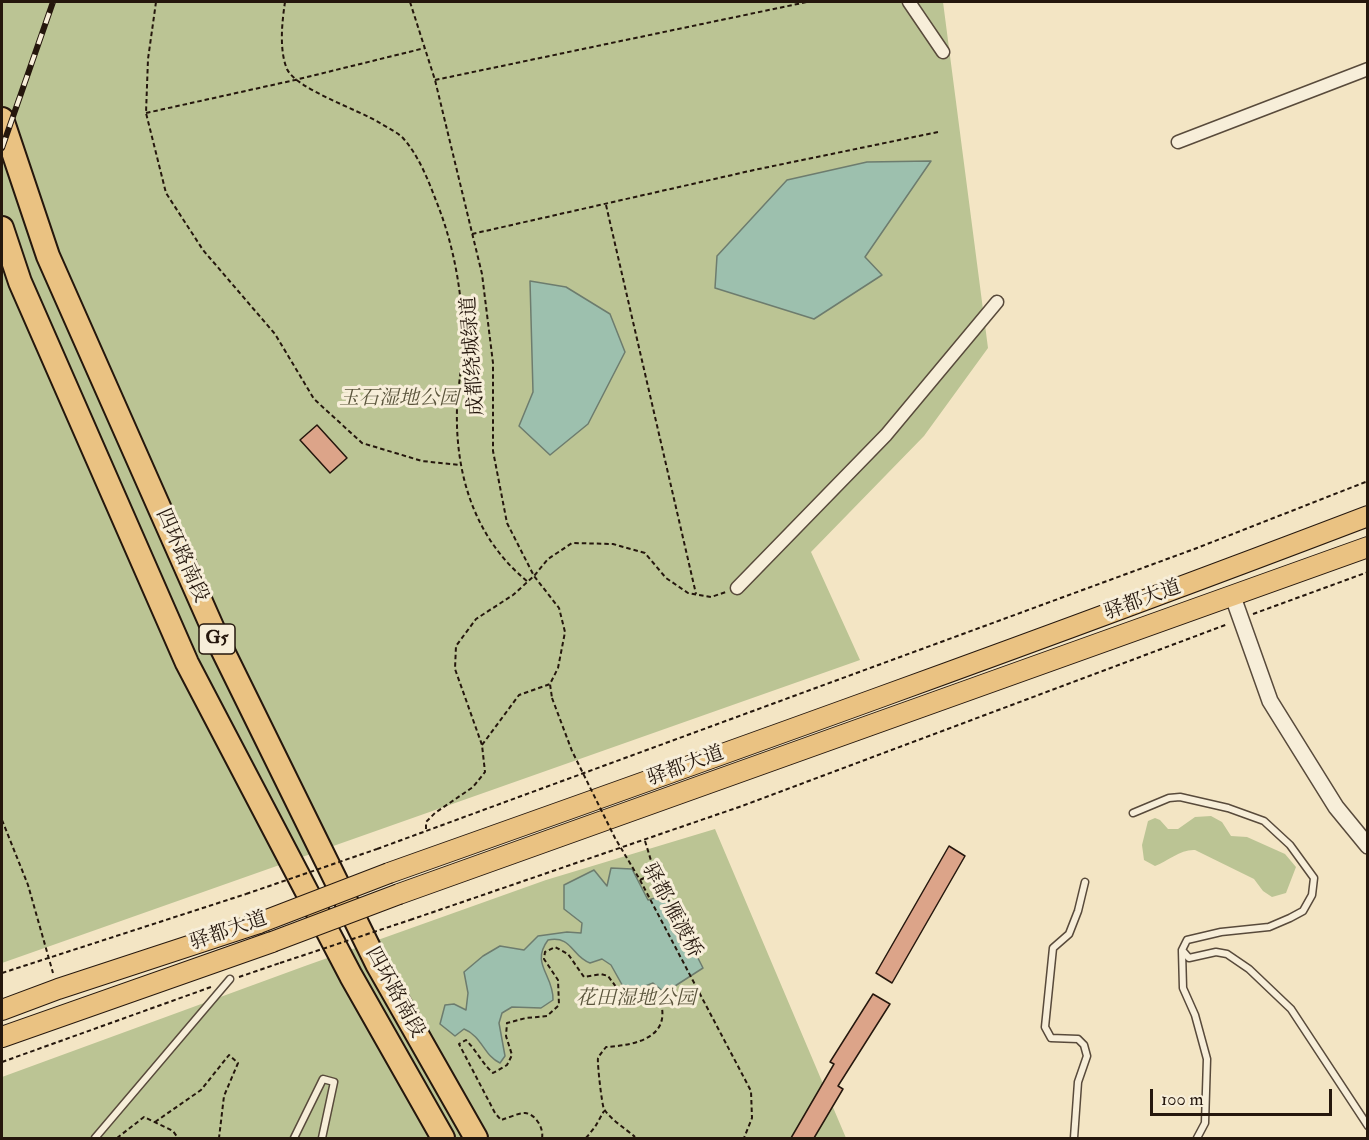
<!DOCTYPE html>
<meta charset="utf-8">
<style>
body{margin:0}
#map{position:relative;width:1369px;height:1140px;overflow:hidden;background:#f3e5c4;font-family:"IM FELL Double Pica",serif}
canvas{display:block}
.frame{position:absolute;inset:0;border:3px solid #25170d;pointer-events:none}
.scale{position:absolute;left:1150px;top:1089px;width:182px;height:27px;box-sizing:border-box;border:3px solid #25170d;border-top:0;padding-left:8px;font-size:18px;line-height:21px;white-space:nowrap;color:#25170d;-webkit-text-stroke:4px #f7eed9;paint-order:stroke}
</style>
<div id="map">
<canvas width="1369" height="1140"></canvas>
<div class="frame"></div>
<div class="scale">100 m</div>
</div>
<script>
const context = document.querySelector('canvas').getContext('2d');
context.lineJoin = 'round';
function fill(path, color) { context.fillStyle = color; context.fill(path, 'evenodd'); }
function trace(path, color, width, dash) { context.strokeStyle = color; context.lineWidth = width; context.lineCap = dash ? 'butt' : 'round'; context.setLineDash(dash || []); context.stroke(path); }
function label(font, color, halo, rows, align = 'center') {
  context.font = font + ' "IM FELL Double Pica","Noto Serif SC",serif'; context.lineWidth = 6; context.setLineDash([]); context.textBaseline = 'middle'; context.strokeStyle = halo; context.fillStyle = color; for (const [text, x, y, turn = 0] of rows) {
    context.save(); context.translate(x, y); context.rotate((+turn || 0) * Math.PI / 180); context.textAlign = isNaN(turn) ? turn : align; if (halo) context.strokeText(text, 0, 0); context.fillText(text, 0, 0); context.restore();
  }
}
fill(new Path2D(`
 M2,2H943L988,348L924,436L811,552L860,660L2,963Z
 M1211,816L1222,822L1231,836L1247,837L1285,854L1296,867L1286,893L1272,897L1263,891L1254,879L1195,850C1181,849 1168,861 1155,866L1144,860L1142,845L1148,821L1155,818L1160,820L1168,829H1178L1195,817Z
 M715,829L846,1138H2V1077L305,966L546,880Z`), '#bbc494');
const water = new Path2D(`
 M931,161L865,257L882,275L814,319L715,288L717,256L787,180L867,162Z
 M530,281L566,287L610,314L625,352L588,424L550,455L519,426L533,392Z
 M611,868L632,869L648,900L666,895L703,968L675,986L670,997L653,983L635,990H625L611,965L602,959L590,963C572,957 572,935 548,940C530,964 554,975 553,1000L541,1008L512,1007L502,1013L499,1023L505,1056L500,1063C484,1056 482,1036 464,1029L455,1036L440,1024L445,1005L454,1004L466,1010L468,993L464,972L483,956L500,946L524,950L538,936L567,932L581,933L582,923L564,909V885L594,870L607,886Z`);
fill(water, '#9dc0ae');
trace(water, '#6d7c6e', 1.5);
const building = new Path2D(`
 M317,425L347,458L330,473L300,440Z
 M949,846L965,856L892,983L876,973Z
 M873,994L890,1004L838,1086L843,1089L814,1138H791L834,1064L830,1062Z`);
fill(building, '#dca489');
trace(building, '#25170d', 1.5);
const service = new Path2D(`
 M1133,813L1169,798L1180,797L1228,808L1264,821L1290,845L1314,878L1312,895L1303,911L1290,918L1269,927L1221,932L1187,940L1182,950L1189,958L1216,952L1227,954L1249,969L1291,1009L1368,1126
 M1182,951L1183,988L1195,1015L1207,1059L1205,1123L1197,1138
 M95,1138L230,979
 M294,1138L323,1079L334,1082L322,1138
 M1074,1138L1078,1082L1087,1056L1084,1045L1078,1039L1051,1038L1045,1027L1053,948L1069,934L1078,911L1085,882`);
const minor = new Path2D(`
 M909,2L943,52
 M1178,142L1368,69
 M737,588L886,435L997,302`);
const tertiary = new Path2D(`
 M1233,597L1270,701L1336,807L1368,846`);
const primary = new Path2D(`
 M389,873C716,757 1043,640 1368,516
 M399,894L1368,547
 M2,1010L58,989L259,923
 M2,1037L272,942`);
const motorway = new Path2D(`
 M2,119L48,256L221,647L377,964L476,1138
 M2,228L20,282L187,663L351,976L443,1138`);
trace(service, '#584a3b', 9);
trace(minor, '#584a3b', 15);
trace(tertiary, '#584a3b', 18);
trace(primary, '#25170d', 22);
trace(motorway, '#25170d', 26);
trace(new Path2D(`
 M156,2L148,59L146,113L166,193L203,250L275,334L314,399L362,443L422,461L460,465
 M285,2C282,22 279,50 287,69C296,89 359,110 380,123C388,128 397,132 403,138C418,155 427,177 435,198C454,244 463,295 463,345C462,366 458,387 457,408C455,475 475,539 528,582
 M410,2L435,80L482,274L493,363V451L507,523L534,576L559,608L565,632L558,668L550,684L552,698
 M435,80L807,2
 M146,113L295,80L425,48
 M606,205L696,594
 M472,234L754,170L938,132
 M1253,614L1368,572
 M482,745L519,695L550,684
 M2,820L28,885L53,973
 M426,829V822L435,813L473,787L485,772L482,745L455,669L456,646L476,619L513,595L534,576L548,559L572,543L613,544L645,553L666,578L688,593L711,597L726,592
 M645,841L653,867L645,869L644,875L647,878L652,879L655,877L656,872L653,869
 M377,849L1197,548L1368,481
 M410,920L742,806L1228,624
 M2,973L246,894
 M239,977L280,963
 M2,1062L211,987
 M155,1122L201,1090L229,1055L238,1063L224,1096L219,1138
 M117,1138L144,1117L173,1131L178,1138
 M542,1138C544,1129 536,1114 525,1113C518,1113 508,1118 501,1120L495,1113L459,1044L466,1040C476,1050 482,1063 493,1073L507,1065L512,1055L506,1036L507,1023L526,1018L547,1016L559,1005L558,980L544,959L545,952L555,947L568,954L584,977L601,974L608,976L625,999C637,999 648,996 659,997C674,1037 637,1045 606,1047C603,1051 600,1054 598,1058C597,1062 602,1106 604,1109C611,1120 626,1129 635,1137
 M586,1138L595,1127L604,1111`), '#25170d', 2, [4.5, 3]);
trace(service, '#f7eed9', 6);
trace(minor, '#f7eed9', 12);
trace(tertiary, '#f7eed9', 15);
trace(primary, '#eac282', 20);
trace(motorway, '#eac282', 22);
const rail = new Path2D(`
 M2,148L53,2`);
trace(rail, '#25170d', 6);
trace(rail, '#f7eed9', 4, [11]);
const primaryBridge = new Path2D(`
 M259,923L389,873
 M272,942L399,894`);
trace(primaryBridge, '#25170d', 22, []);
trace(new Path2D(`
 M552,698L572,751L615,838L640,880L751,1091L752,1118L744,1138
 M640,880L646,877V870L653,869
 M246,894L377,849
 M280,963L410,920`), '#25170d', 2, [4.5, 3]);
trace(primaryBridge, '#eac282', 20);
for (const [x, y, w] of [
 [217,639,36]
]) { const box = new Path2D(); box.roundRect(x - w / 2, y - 15, w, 30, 4.5); context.fillStyle = '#f7eed9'; context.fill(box); trace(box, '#25170d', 1.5); }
label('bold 18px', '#25170d', null, [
 ["G5",217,639]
]);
label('20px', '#25170d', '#f7eed9', [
 ["成都绕城绿道",474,356,-94],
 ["四环路南段",181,556,66],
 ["驿都大道",1143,601,-20],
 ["驿都大道",686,767,-20],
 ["驿都·雁渡桥",671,911,62],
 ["驿都大道",229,932,-19],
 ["四环路南段",394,993,61]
]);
label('italic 20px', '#5a543c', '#f7eed9', [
 ["玉石湿地公园",399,400],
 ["花田湿地公园",636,1000]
]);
</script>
